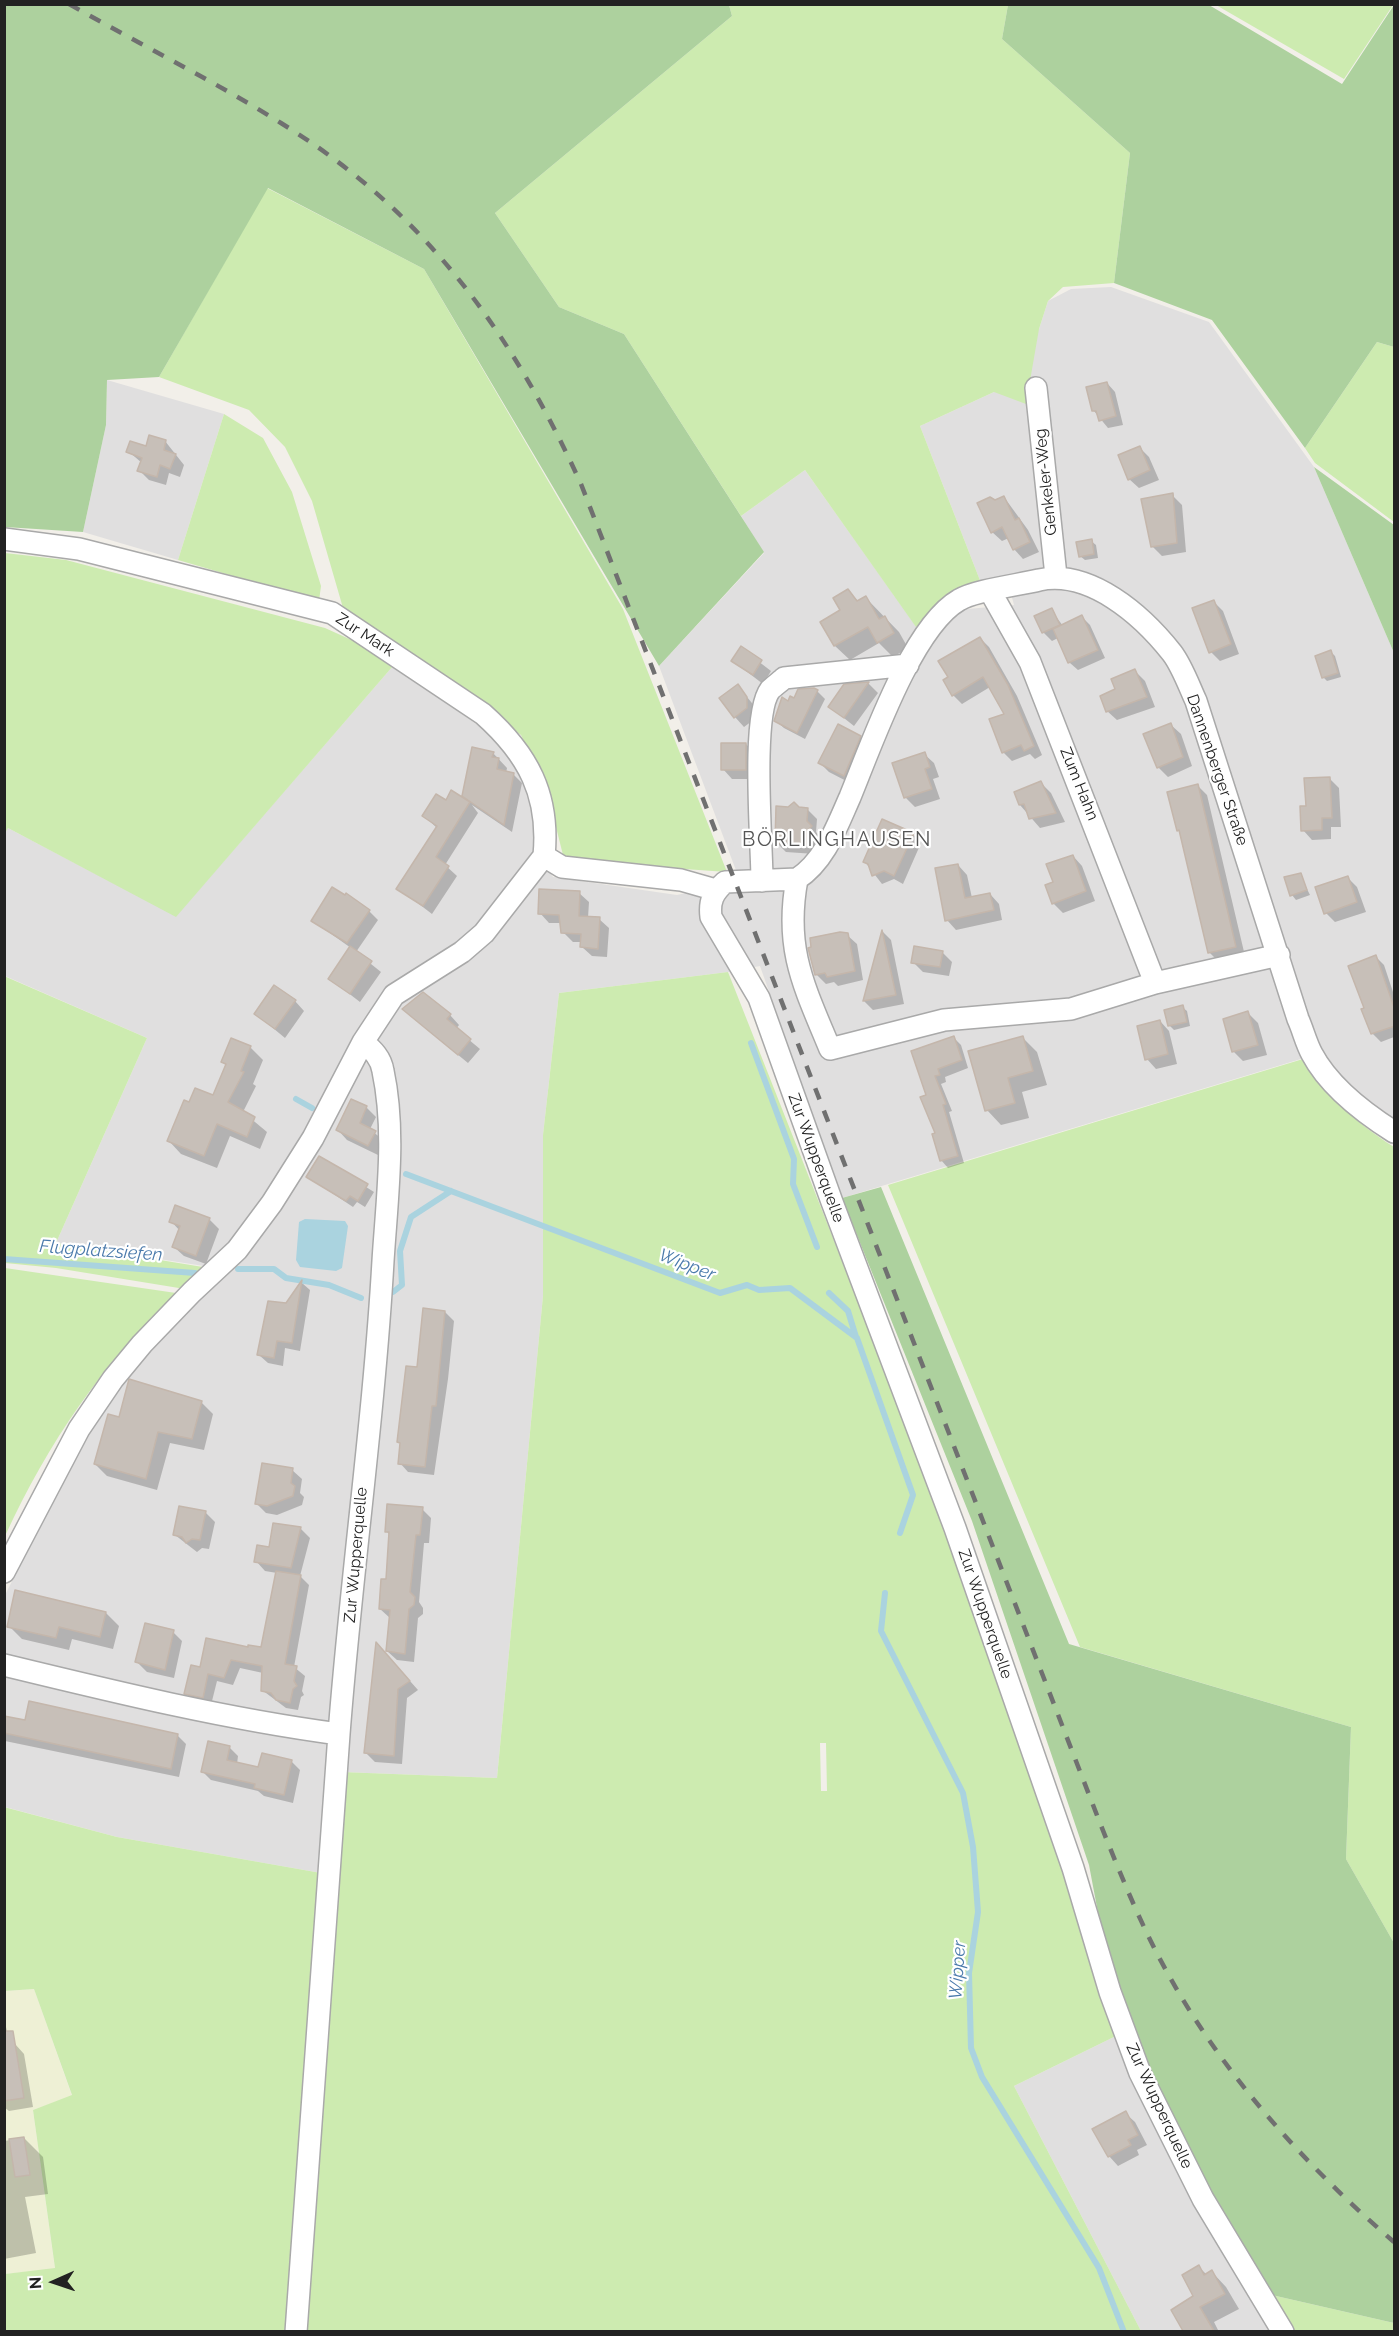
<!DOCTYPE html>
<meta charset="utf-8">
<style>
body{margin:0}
#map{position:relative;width:1399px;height:2336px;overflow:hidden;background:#f2efe9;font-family:Raleway,sans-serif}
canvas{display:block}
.frame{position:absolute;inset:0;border:6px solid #222;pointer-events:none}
.north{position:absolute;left:24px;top:2252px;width:60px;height:60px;-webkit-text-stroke:4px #fff;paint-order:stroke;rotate:267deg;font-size:16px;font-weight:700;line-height:24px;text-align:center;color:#222}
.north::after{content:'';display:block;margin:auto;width:21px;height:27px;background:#222;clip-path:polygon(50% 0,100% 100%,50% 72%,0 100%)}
</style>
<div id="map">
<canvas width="1399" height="2336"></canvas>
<div class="frame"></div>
<div class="north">N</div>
</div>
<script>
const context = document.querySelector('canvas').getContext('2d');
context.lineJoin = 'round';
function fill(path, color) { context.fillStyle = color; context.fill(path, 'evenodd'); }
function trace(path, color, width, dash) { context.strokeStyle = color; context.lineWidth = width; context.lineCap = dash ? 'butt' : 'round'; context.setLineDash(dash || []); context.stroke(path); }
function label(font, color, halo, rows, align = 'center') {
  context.font = font + ' Raleway,sans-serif'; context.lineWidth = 4.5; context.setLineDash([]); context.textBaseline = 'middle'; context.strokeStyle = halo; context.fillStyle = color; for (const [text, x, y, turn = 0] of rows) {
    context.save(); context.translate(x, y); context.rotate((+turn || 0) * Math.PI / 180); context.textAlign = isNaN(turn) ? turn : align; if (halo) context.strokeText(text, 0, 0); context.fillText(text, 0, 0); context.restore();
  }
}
fill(new Path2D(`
 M1111,287L1209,322L1314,467L1394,653V1121L1374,1110L1345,1082L1324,1052L842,1198L760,966L728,972L559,993L543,1135V1296L497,1778L341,1772L321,1873L117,1837L5,1807V1595L92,1425L123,1381L223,1269L56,1243L147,1038L5,976L4,833L8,828L176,916L393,666L499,740L533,799L538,857L553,877L677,895L740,881L659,666L764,553L741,516L805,470L930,646L954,616L967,609L1014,605L1006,575L981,583L920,426L994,392L1039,329L1048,301L1071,289Z
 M107,380L224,414L178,560L83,532L106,425Z
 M1122,2033L1278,2331H1141L1014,2086Z`), '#e0dfdf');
fill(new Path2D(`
 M34,1989L72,2096L33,2110L55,2269L5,2274V1991Z`), '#eef0d5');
fill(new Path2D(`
 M729,5H1008L1002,39L1130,153L1114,283L1063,287L1048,301L1039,329L1026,404L994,392L920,426L981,583L952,592L916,627L805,470L741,516L624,334L559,307L495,213L732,16Z
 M1216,5H1393L1344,79Z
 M267,188L424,269L623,609L727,872L571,861L563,855L547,791L521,735L343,608L312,501L285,447L249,410L159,377Z
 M1377,342L1394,347V522L1315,463L1305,448Z
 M224,414L263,438L292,492L321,586L319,601L178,560Z
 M5,553L66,560L325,628L356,642L393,666L176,917L8,828L5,833Z
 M728,972L953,1542L1122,2033L1014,2086L1141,2331L299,2332L341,1772L497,1778L543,1296V1135L559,993ZM820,1743H826L827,1791H821Z
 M4,976L147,1038L56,1243L209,1268L185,1289L56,1268L5,1263Z
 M1303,1059C1331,1098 1353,1121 1394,1147V1943L1346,1859L1351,1727L1080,1647L888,1185Z
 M5,1268L176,1293C101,1366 49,1441 5,1536Z
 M4,1807L117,1837L321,1873L292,2331H5V2274L55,2268L33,2110L72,2095L34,1989L5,1991Z
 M1263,2293L1394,2323V2331H1287Z`), '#cdebb0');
fill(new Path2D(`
 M5,4L729,5L732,16L495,213L559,307L624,334L764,552L659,666L424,269L268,188L159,377L107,380L106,425L83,532L5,527Z
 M1008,5H1209L1342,84L1394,5V347L1377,342L1305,448L1212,320L1114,283L1130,153L1002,39Z
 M1314,467L1394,525V653Z
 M881,1187L1069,1644L1351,1727L1346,1859L1394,1943V2323L1263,2293L1203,2199L1113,1992L1089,1865L972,1521L842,1198Z`), '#add19e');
fill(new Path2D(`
 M305,1219L345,1221L348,1226L342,1268L336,1271L300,1267L296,1260L299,1222Z`), '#aad3df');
fill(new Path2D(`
 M1107,383L1115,392L1123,425L1108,428L1094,411Z
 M165,441L184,465L180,477L169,473L166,485L149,480L139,470L142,463L128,451Z
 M1139,447L1149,457L1159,480L1139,488L1129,479Z
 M1172,495L1182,505L1186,552L1162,556L1152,546Z
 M1004,497L1028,530L1039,552L1023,559L1014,549L1009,538L1002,541L992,532L995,502Z
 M1091,541L1096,545L1098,558L1085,560L1080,556Z
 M848,591L858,601L865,597L899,632L908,648L893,657L879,643L850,660L835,646L822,622L842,611Z
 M1213,601L1223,611L1239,654L1220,661L1211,652Z
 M1051,610L1063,626L1082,617L1090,625L1105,658L1078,670L1070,663L1058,638L1052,641L1043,632L1036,616Z
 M980,638L989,647L1017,696L1042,755L1035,759L1030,754L1012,761L1003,752L1006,715L990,687L962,704L953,695Z
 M741,648L771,671L763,684L733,661Z
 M1330,651L1335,656L1341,677L1327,681L1323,677Z
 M1135,671L1145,681L1155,707L1117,720L1107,711L1117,690Z
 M868,683L878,693L854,726L830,707L845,686Z
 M738,686L756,708V718L744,727L735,717Z
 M817,691L825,699L805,739L784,728L776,721L789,702Z
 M1171,725L1181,734L1192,766L1168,777L1158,767Z
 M860,737L869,747L854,785L829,772L820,763Z
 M746,744L755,754V779H732L723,769Z
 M493,753L507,768L506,773L513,774L522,783L512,832L472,805L478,813L445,865L457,876L432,914L398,888L437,828L424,816L446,802L452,793L470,804L464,796Z
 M924,754L934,763L939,777L933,779L940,799L915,807L906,798L894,764Z
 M1330,779L1339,788L1341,827H1331V839L1312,840L1303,830L1307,807Z
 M1041,783L1051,793L1065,822L1040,828L1020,805Z
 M1197,785L1207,795L1245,956L1219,962L1209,952L1181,833L1178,830Z
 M799,809H807L817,819L816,832L820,837L816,841L815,854L786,852L777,843Z
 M913,834L921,843L903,884L894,879L882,884L865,862Z
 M1073,856L1082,866L1095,901L1063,913L1053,903L1054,883Z
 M958,865L967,875L972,898L990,894L999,904L1002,920L956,930L947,920Z
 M1300,875L1310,895L1296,900L1292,895Z
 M1348,878L1357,887L1366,912L1335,922L1326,913Z
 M579,893L589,902L588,918L599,919L609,928L607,957L592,956L582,947V942H573L563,932L562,923H549L540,913Z
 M369,911L378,920L356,952L381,972L360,1002L330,979L351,948L313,921Z
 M883,932L891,940L904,1004L873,1010L864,1001Z
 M847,935L857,944L863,980L838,986L834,982L826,984L816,974Z
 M942,952L952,962L949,976L923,972L913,962Z
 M1376,957L1384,965L1394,995V1037L1381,1042L1372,1033L1366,1009Z
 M423,993L450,1015L459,1025L456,1029L480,1049L468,1063L413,1018Z
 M295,1001L304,1011L285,1038L256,1014Z
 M1182,1007L1187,1011L1190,1026L1174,1030L1170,1026L1166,1011Z
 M1248,1013L1258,1023L1267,1055L1243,1061L1234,1052L1225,1020Z
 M1160,1021L1169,1031L1177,1064L1156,1069L1147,1059Z
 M1022,1037L1037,1052L1047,1085L1022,1092L1029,1118L1001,1125L987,1110Z
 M954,1038L961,1045L968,1068L945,1077L946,1082L941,1084L952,1111L949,1112L964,1163L948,1168L941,1160L928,1095L913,1052Z
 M250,1047L263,1060L253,1084L256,1086L243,1112L267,1132L260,1149L230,1136L217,1168L181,1154L169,1141L190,1104L214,1097L227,1066L222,1062Z
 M352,1101L367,1108L376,1117L370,1129L384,1141L378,1155L347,1140L338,1130Z
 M320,1158L374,1192L365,1207L357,1202L353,1207L308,1177Z
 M209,1219L219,1229L206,1264L184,1256L174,1247L180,1231L171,1221Z
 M302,1283L310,1290L300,1351L285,1348L283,1366L268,1363L259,1355L286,1305Z
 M445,1312L454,1321L448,1379L434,1475L408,1472L400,1463L402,1445L399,1442L419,1369Z
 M201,1402L213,1414L204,1450L170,1443L157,1490L107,1476L95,1464L120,1419Z
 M292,1470L302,1479L300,1493L304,1497L302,1505L277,1515L266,1513L256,1503Z
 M422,1509L431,1518L429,1543H424L419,1602L423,1608V1614L418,1618L414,1662L397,1660L387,1651L390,1618L380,1609L387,1581L390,1535L386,1531Z
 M205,1512L215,1522L209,1549L202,1548L197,1552L175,1535Z
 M300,1528L310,1538L300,1576L309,1585L294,1667L305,1676L302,1691L304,1695L301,1697L298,1710L286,1708L262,1690L263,1673L240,1668L233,1685L217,1681L211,1705L194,1702L186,1693L201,1669L249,1649H262L277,1573L265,1571L256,1561Z
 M17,1592L106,1613L119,1626L113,1649L72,1639L69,1650L22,1639L9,1626Z
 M173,1632L182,1641L174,1678L147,1672L137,1662Z
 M385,1653L418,1690L407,1698L402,1764L375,1762L366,1753Z
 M4,1717L26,1722L178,1736L186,1744L179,1777L5,1741Z
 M229,1747L238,1756L237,1764L260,1769L291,1761L300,1770L293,1803L264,1796L258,1791L211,1780L202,1771Z
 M4,2018L10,2045L15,2044L24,2054L33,2107L9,2111L4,2107Z
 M1125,2113L1135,2122L1147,2145L1137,2150L1139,2155L1118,2166L1109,2156Z
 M24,2138L43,2157L48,2194L25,2197L36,2253L4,2259V2141Z
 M1199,2267L1207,2275L1212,2272L1226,2287L1239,2309L1214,2322L1219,2332H1185L1173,2310L1195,2297Z`), '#0003');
trace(new Path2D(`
 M751,1043L794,1159L793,1184L817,1247
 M296,1099L312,1108
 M406,1174L720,1293L747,1285L759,1290L790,1288L857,1338L913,1495L900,1533
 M4,1259L195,1273
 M238,1269H274L286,1278L329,1285L361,1298
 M393,1292L402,1285L400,1251L411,1217L451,1191
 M829,1293L848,1311L856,1337
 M885,1593L881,1631L963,1793L973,1847L978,1912L969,1973L971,2048L982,2077L1099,2268L1124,2332`), '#aad3df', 6);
const building = new Path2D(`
 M1107,382L1116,416L1099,421L1096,411H1092L1086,387Z
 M149,435L166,440L164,450L176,454L170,469L160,465L157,477L137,471L142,458L126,452L130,441L146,446Z
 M1140,446L1150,470L1128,480L1118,455Z
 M1173,493L1177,543L1151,547L1141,499Z
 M1004,496L1015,520L1019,518L1030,542L1013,550L1002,527L991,533L977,503L990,497L995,500Z
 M1092,539L1094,554L1079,557L1076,542Z
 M848,589L857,601L866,596L879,619L885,616L894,633L877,643L868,627L834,646L820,622L840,610L833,598Z
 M1214,600L1231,644L1209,653L1192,608Z
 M1052,608L1060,625L1042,633L1034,616Z
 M1082,615L1098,650L1068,663L1053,629Z
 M980,637L1008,685L1034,746L1024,751L1021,745L1002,753L989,719L1004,714L983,677L952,696L943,680L948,677L938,661Z
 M741,646L762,660L753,675L731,661Z
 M1331,650L1338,673L1322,678L1315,656Z
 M1135,669L1147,697L1106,712L1100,696L1115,689L1111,679Z
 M869,682L844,718L828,707L844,684Z
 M738,684L747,697V708L734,718L719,698Z
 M814,688L818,690L797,733L774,721L782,697L788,701L790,696L794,698L798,689Z
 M1171,723L1183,757L1157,768L1143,734Z
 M838,724L861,736L844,776L818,763Z
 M721,743H746V770H721Z
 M472,747L494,752L492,757L499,758L497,769L514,773L504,825L462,796Z
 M925,752L930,767L925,769L932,789L904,798L892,763Z
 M1330,777L1332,818H1322V830L1301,831L1300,806H1306L1304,778Z
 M1041,781L1056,813L1029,819L1024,804L1019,805L1014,792Z
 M1198,784L1236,947L1208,953L1179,830L1177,831L1167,792Z
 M451,790L470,802L436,857L449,866L423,906L396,889L437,826L422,816L436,794L446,800Z
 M794,802L799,807L808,808L807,821L812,826L807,831L806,845L775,843L776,806L788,807Z
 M882,819L914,833L894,876L884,871L872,876L868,864L863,862Z
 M1073,855L1086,891L1052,904L1045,885L1053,882L1046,864Z
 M958,864L965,898L990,893L994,910L945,921L935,868Z
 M1301,873L1307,890L1290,896L1284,877Z
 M1348,876L1357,902L1324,914L1315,887Z
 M332,887L345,895L346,893L370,910L347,943L311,921Z
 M539,889L580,891L579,916L600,917L598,949L580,947L581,934L561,933L559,915L538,914Z
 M882,930L896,995L863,1001Z
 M840,932L848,933L855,971L827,977L825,973L815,975L808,948L811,947L810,938Z
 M350,946L372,961L350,994L328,979Z
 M914,946L943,951L940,967L911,963Z
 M1376,955L1395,1010V1026L1371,1034L1361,1009L1364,1008L1348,966Z
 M274,985L296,1000L275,1029L254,1014Z
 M423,992L451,1014L447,1019L471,1039L458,1055L402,1009Z
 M1183,1005L1187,1022L1168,1026L1164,1010Z
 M1248,1011L1258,1045L1232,1052L1223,1019Z
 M1160,1020L1168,1054L1145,1060L1137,1026Z
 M954,1036L962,1060L938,1069L940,1075L935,1076L946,1104L943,1105L958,1156L940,1161L932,1134L935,1133L920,1097L926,1095L911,1051Z
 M1023,1036L1033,1071L1008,1078L1015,1103L985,1111L968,1051Z
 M231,1038L251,1046L241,1071L244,1072L228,1102L255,1117L247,1137L217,1124L204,1156L167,1141L184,1100L189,1102L195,1088L213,1095L226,1064L221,1062Z
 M351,1099L367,1106L360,1123L376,1131L368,1146L336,1130Z
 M319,1156L368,1184L358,1201L350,1196L346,1201L306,1177Z
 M175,1205L210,1218L196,1256L172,1247L180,1226L169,1222Z
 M302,1280L292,1343L277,1341L274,1358L257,1355L268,1301L286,1303Z
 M423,1308L445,1311L436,1406H432L425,1467L398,1464L400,1443L397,1442L406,1366L417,1367Z
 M129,1379L202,1401L192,1439L158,1432L146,1479L94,1464L108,1414L119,1417Z
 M262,1463L293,1468L291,1483L295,1486L293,1496L267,1506L255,1504Z
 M387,1504L423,1507L420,1535H416L410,1592L415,1597L414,1605L409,1609L405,1654L386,1651L390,1610L379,1609L381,1579H386L389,1532H385Z
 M179,1506L206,1511L200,1540L192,1539L186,1543L182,1537L173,1535Z
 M273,1523L301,1527L291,1568L254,1562L257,1545L269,1547Z
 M276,1571L301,1575L285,1664L297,1666L294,1681L297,1686L293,1689L290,1703L276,1700L271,1693L261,1691L262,1666L231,1660L224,1678L208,1674L203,1698L184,1694L191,1665L200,1667L206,1638L248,1647V1645L261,1647Z
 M15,1590L106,1612L100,1637L59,1627L56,1638L7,1627Z
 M145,1623L174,1630L165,1670L135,1662Z
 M376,1642L410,1681L398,1689L394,1756L364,1753Z
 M29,1701L178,1734L171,1769L4,1733V1716L25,1720Z
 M208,1741L230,1746L227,1760L258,1767L262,1753L292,1760L284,1795L254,1788L255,1784L201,1772Z
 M4,2031H13L24,2098L4,2101Z
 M1126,2111L1138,2135L1128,2140L1131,2145L1108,2157L1092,2129Z
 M24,2137L30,2175L15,2177L9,2139Z
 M1199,2265L1204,2275L1212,2270L1225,2294L1200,2307L1214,2331H1183L1171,2310L1193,2296L1182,2275Z`);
fill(building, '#c7bfb8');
trace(building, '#c4b6ab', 1.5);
const minor = new Path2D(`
 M1036,388L1056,576
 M4,539L79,549L332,613L483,714C528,754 550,795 544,856
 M990,591L1030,662L1155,983
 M544,856L562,867L681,880L716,890
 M797,879L725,882C713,893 709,901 711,917L759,998L832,1202L955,1528L1073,1868L1110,1992L1140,2073L1203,2199L1283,2332
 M797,879C825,861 837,826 850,797C871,746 912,627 959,600C975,590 1019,585 1039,580C1090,569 1142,615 1172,653C1182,666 1189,686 1196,701L1298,1019C1303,1030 1306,1043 1312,1054C1329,1086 1364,1113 1394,1132
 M797,879C784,949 804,986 830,1049L944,1020L1071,1009L1155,983L1279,955
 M762,881C762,844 751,715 770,690C774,686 780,682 784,678L908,665
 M4,1572L79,1429L113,1379L142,1344L192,1292L237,1250L272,1203L313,1138L363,1042L394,995L462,952L484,933L544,856
 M4,1665C115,1692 226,1719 339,1734C351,1576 374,1419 383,1261C387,1198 396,1132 383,1071C381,1058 373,1050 363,1042
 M296,2332L339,1734`);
trace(minor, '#a9a9a9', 24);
trace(minor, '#fff', 21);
trace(new Path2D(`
 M69,4C143,46 220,84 292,130C430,218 514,337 581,484L1100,1823C1114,1858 1128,1893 1144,1927C1202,2051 1292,2154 1394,2242`), '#707070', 4.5, [12, 12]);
label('16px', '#222', '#fff', [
 ["Genkeler-Weg",1046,482,-96],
 ["Zur Mark",365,635,33],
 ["Dannenberger Straße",1217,770,71],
 ["Zum Hahn",1079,784,68],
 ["Zur Wupperquelle",816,1158,70],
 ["Zur Wupperquelle",356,1555,-85],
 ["Zur Wupperquelle",985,1614,71],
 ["Zur Wupperquelle",1159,2106,65]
]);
label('italic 18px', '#4a7aab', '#fff', [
 ["Flugplatzsiefen",101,1251,4],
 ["Wipper",687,1265,21],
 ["Wipper",958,1970,-86]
]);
context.letterSpacing = '1.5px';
label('20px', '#555', '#fff', [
 ["BÖRLINGHAUSEN",837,840]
]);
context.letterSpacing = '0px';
</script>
